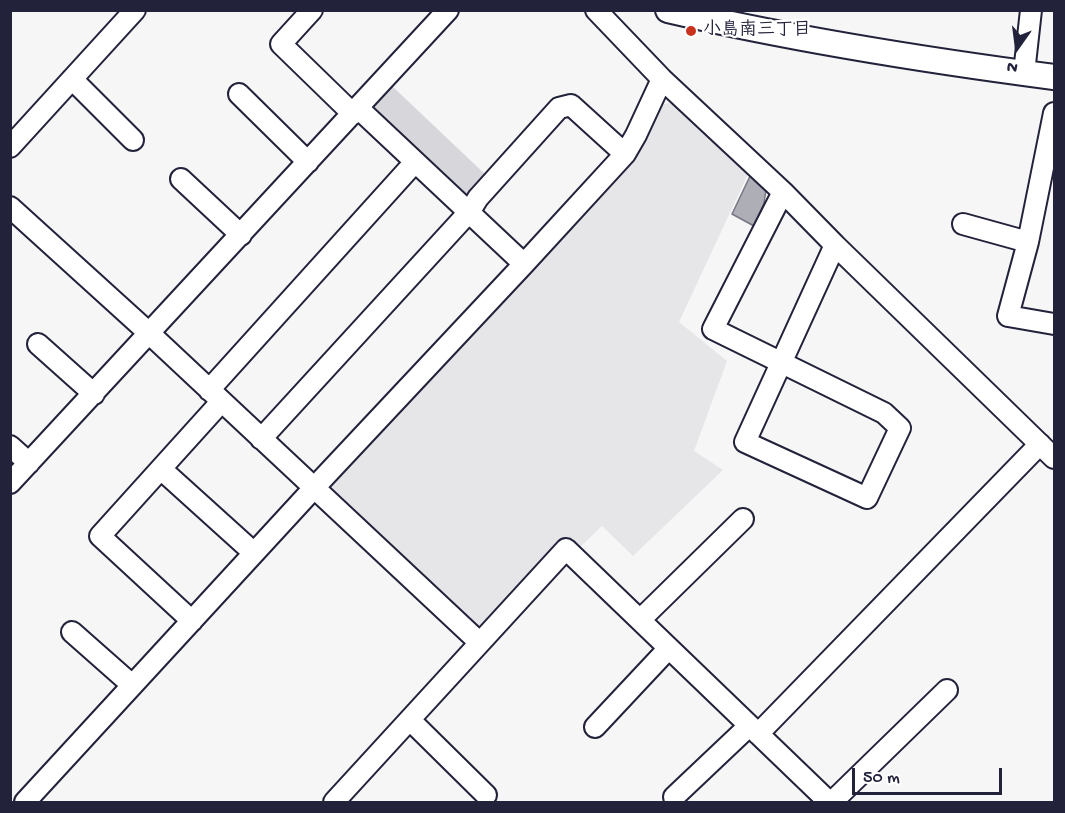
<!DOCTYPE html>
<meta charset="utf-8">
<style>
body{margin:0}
#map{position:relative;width:1065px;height:813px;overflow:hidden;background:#f6f6f7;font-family:"Gochi Hand",sans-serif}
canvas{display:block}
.frame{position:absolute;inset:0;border:12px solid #22223b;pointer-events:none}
.north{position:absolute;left:987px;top:18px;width:60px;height:60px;-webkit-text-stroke:4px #fff;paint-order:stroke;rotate:194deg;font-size:16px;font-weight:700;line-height:24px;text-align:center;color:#22223b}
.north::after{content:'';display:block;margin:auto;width:21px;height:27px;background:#22223b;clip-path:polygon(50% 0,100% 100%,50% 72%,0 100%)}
.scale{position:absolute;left:852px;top:768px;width:150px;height:27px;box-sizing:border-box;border:3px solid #22223b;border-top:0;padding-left:8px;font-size:18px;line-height:21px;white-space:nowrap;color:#22223b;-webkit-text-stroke:4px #fff;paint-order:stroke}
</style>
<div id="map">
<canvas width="1065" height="813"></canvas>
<div class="frame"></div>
<div class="north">N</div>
<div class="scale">50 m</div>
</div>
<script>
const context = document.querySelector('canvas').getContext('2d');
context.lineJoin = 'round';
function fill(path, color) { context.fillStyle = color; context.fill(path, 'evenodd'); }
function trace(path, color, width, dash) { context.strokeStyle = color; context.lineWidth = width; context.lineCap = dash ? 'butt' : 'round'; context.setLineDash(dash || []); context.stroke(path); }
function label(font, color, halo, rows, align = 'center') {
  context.font = font + ' "Gochi Hand","Klee One",sans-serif'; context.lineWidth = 4.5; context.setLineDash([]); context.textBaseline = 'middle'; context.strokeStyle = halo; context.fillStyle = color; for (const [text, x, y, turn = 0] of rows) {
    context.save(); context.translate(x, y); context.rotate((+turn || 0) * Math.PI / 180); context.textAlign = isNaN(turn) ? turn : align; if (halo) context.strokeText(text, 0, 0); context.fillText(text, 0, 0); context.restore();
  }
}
fill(new Path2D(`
 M676,102L749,172L679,322L727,361L694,451L723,470L633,556L602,526L577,550L565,539L479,633L329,493L331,487L640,147L657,105Z`), '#e6e6e9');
fill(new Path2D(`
 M391,85L488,177L473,194H463L372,112L373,103Z`), '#d7d7db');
const water = new Path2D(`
 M751,174L766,190L764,203L754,226L732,214Z`);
fill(water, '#aeaeb7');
trace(water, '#767685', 1.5);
const minor = new Path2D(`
 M312,10L281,44L353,114
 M596,10L662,79L783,192L835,245L1054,458
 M1024,73L1031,10
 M72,79L133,140
 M239,94L308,162
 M358,108L524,264
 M10,147L135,10
 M181,179L241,235
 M783,192L713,329L884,413L900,428L867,498L745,442L835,245
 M10,207L150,334L479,642
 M963,224L1028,242L1008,316L1054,324
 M1028,242L1054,113
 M38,344L94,394
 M209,390L415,162
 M261,439L470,211L478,198L559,108L571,105L625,154
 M10,446L29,463
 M161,469L254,553
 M10,483L448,10
 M640,620L743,519
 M192,621L100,536L221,402
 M72,632L132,685
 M410,720L486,795
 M595,727L669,648
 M758,734L1040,444
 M674,797L749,726
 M25,802L313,489L524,264L625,154L636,135L662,79
 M334,802L566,549L829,802
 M832,802L947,690`);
const tertiary = new Path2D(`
 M668,10C796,40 924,60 1054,77`);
trace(minor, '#22223b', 24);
trace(tertiary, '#22223b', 28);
trace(minor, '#fff', 20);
trace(tertiary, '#fff', 24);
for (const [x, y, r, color] of [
 [691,31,6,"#c8321e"]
]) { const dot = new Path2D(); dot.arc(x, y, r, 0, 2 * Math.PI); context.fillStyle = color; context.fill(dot); trace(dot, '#fff', 2); }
label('bold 18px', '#22223b', '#fff', [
 ["小島南三丁目",703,31]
], 'left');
</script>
